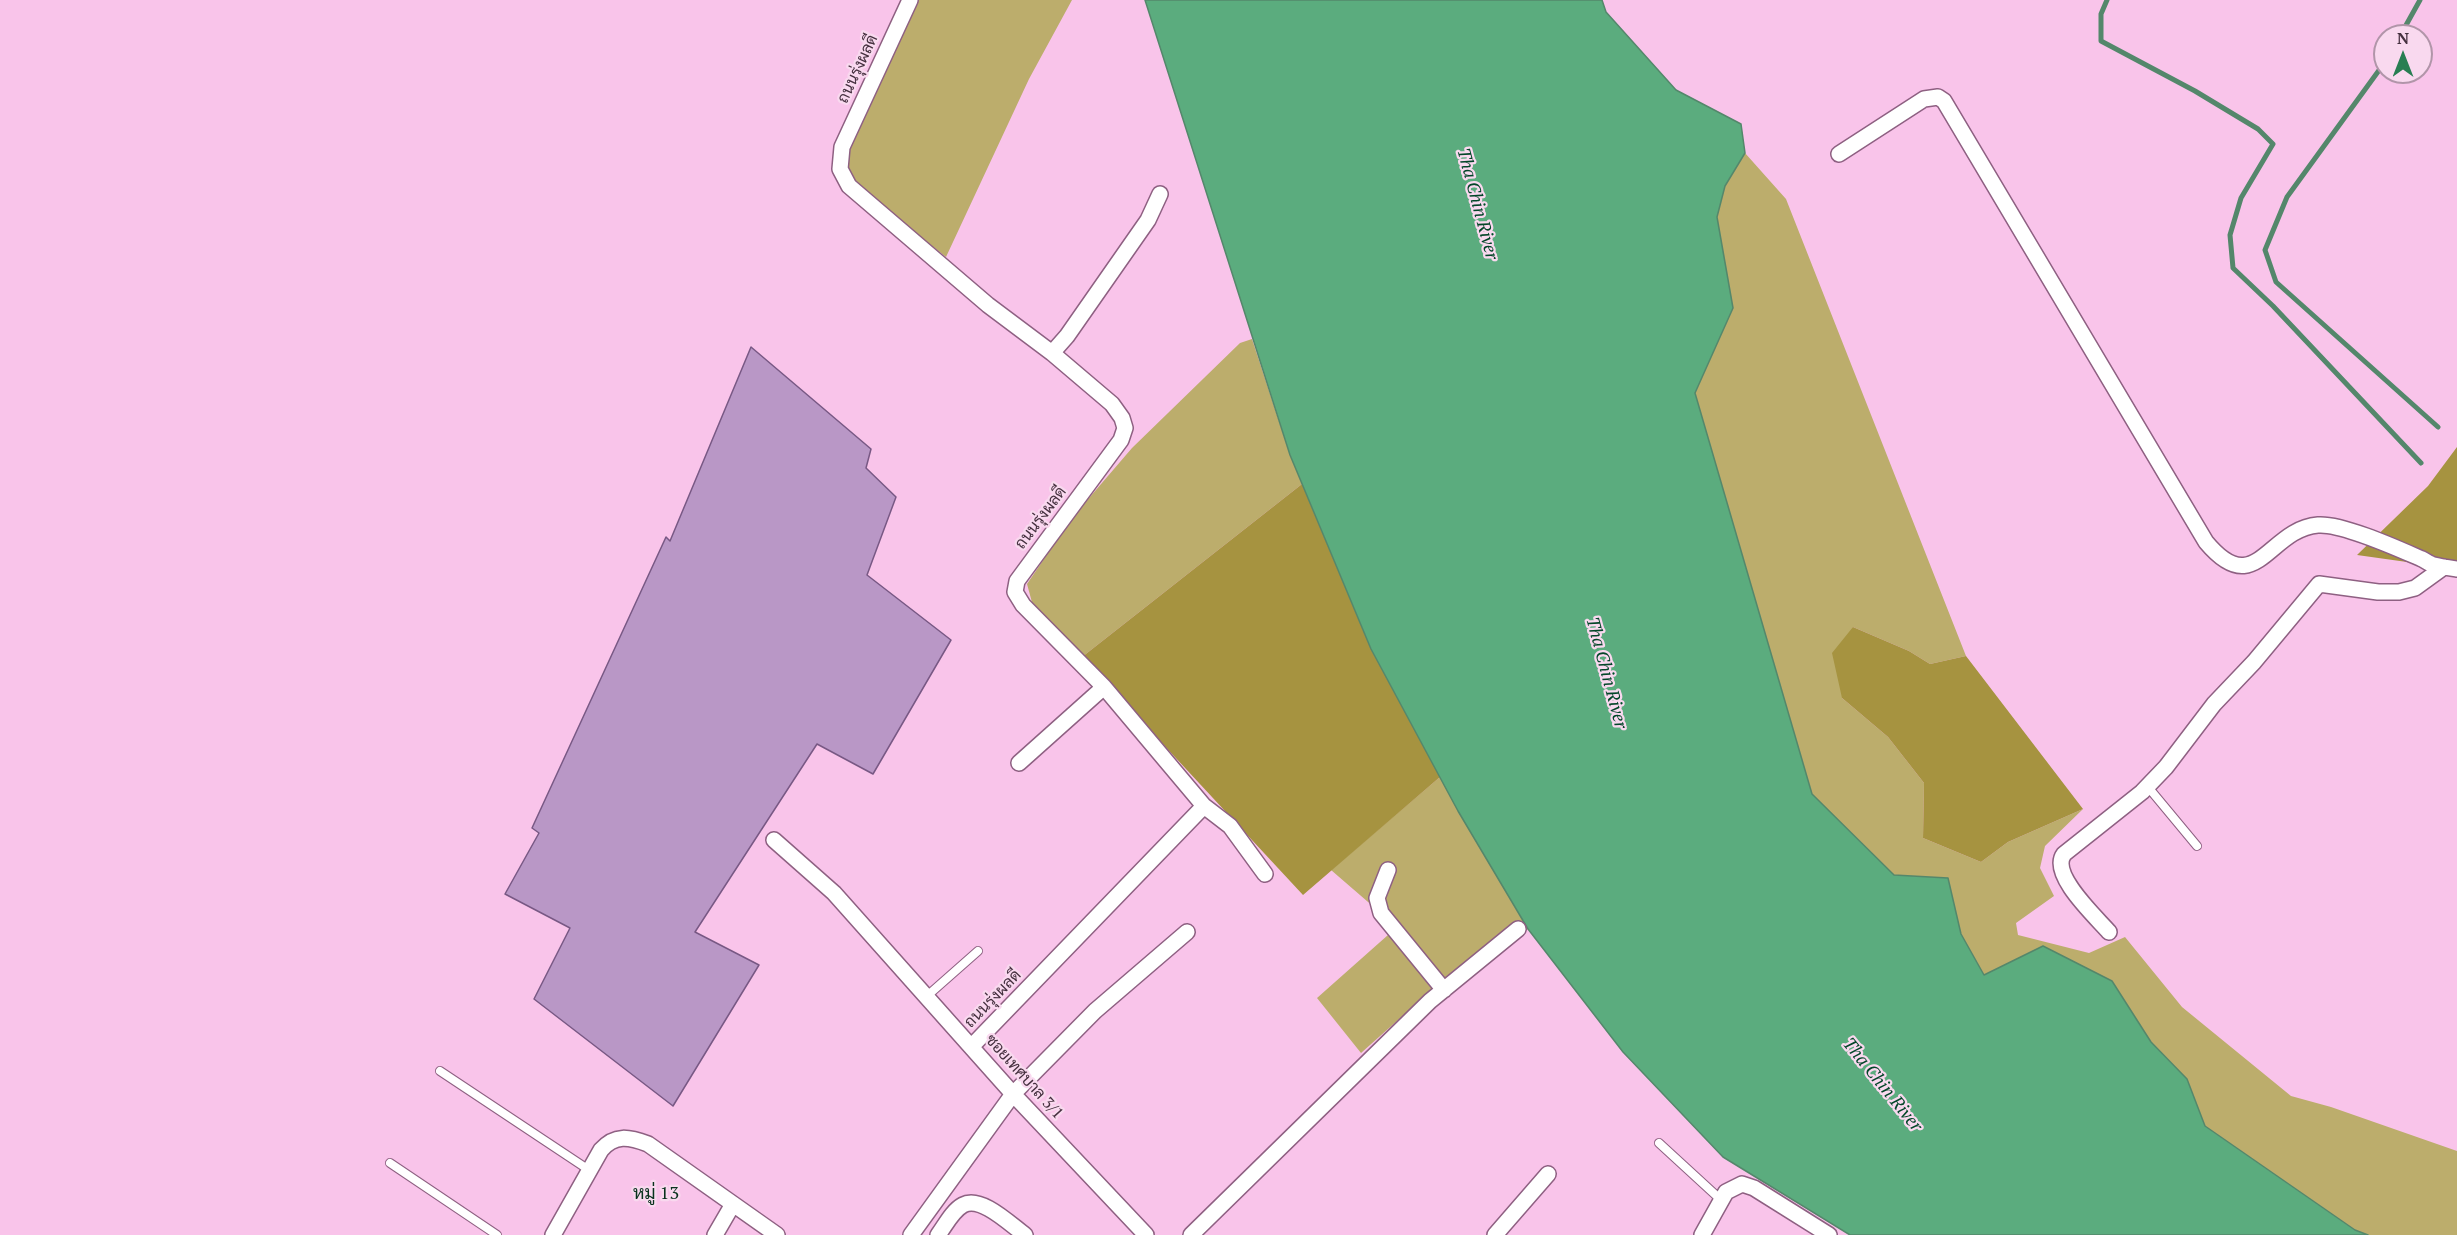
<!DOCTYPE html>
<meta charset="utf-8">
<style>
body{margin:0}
#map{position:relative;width:2457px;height:1235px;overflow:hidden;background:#f9c4ea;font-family:"PT Serif",serif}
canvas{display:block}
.north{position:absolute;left:2373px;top:24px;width:60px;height:60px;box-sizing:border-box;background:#f9d9ef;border:2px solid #b195a9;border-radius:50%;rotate:0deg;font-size:16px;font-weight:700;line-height:24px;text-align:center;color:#45303f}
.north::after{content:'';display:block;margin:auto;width:21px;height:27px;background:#287e52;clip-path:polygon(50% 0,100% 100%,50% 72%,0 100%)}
</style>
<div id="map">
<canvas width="2457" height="1235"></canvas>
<div class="north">N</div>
</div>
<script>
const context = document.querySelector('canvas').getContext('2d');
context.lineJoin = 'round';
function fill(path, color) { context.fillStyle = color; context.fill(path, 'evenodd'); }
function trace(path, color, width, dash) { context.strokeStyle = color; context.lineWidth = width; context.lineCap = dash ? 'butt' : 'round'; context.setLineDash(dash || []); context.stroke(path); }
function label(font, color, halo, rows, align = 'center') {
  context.font = font + ' "PT Serif",Sarabun,serif'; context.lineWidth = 4.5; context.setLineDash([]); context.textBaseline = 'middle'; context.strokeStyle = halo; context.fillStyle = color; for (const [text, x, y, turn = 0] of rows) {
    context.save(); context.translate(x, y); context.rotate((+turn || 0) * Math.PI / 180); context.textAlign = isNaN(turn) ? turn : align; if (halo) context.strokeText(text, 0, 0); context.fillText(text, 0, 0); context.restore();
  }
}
fill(new Path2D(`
 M916,0H1072L1029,79L946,257L852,183L845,170V156Z
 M1745,153L1786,199L1966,656L1930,664L1909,651L1853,627L1842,698L1888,737L1924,783L1923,838L1981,862L2008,842L2083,809L2045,846L2040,868L2054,896L2016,923L2018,935L2089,953L2125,937L2182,1007L2291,1096L2331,1107L2457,1151V1235H2368L2355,1230L2205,1126L2187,1079L2151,1042L2112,981L2043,946L1984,975L1961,934L1948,878L1894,875L1812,794L1695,393L1733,308L1717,217L1725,186Z
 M1252,339L1290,455L1302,484L1082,657L1033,606L1027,584L1071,519L1132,448L1240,343Z
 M1440,777L1528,929L1469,979L1452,972L1361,1053L1317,998L1397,927L1331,870Z`), '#bcad6c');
fill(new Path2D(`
 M2457,447V569L2357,555L2428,486Z
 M1302,484L1371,649L1440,777L1303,895L1082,657Z
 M1853,627L1909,651L1930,664L1966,656L2083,809L2008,842L1981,862L1923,838L1924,783L1888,737L1842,698L1832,653Z`), '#a69340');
const water = new Path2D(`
 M1145,0H1602L1606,12L1676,90L1741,124L1745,153L1725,186L1717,217L1733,308L1695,393L1812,794L1894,875L1948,878L1961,934L1984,975L2043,946L2112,981L2151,1042L2187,1079L2205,1126L2355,1230L2368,1235H1850L1723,1157L1623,1052L1528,929L1458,811L1371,649L1290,455Z`);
fill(water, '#5bac7e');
trace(water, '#54876b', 1.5);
trace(new Path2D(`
 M2107,0L2101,14V41L2195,91L2258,129L2273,144L2241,198L2230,235L2233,268L2273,306L2421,463
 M2400,36L2420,0
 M2385,62L2287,197L2265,250L2276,282L2438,427`), '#54876b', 5);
const building = new Path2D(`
 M751,347L871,449L866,468L896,497L867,575L951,640L873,774L817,744L695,932L759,965L673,1106L534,999L570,928L505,894L539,833L532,828L666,537L670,541Z`);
fill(building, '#b997c6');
trace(building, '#785884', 1.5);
const service = new Path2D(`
 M2148,787L2197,846
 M927,996L978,951
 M440,1071L589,1170
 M1659,1143L1720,1199
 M390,1163L497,1235`);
const minor = new Path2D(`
 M910,0L842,147L840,169L849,186L988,305L1052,353L1112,404L1122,418L1125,428L1121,440L1017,581L1015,592L1023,605L1104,687L1204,806L972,1046
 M1839,154L1924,99L1938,97L1944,101L2206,542C2256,602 2268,529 2318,525C2342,523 2399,549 2422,559C2426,561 2430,564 2434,565C2442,567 2450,568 2457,569
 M1052,353L1067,336L1148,220L1160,194
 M1019,763L1104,687
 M1204,806L1230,826L1265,874
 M774,840L834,893L1013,1094L1146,1235
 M1388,870L1377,898L1381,913L1444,990
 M2109,932C2096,917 2049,874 2064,854L2142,792L2166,767L2214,704L2254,662L2319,584L2378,592H2399L2415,588L2444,567
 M553,1235L601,1150C615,1134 629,1137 648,1144L777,1235
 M715,1235L733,1204
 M911,1235L1013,1094L1095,1011L1187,932
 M938,1235C945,1226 952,1211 963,1205C981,1195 1011,1225 1025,1235
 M1191,1235L1430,1001L1518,929
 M1495,1235L1548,1174
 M1702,1235L1726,1192L1742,1184L1754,1188L1829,1235`);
trace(service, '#8e6082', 10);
trace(minor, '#8e6082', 18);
trace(service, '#fff', 8);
trace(minor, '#fff', 15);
label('16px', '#45303f', '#f9d9ef', [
 ["ถนนรุ่งผลดี",858,69,-65],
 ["ถนนรุ่งผลดี",1041,518,-53],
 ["ถนนรุ่งผลดี",993,999,-46],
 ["ซอยเทศบาล 3/1",1024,1077,48]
]);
label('italic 18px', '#024628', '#f9d9ef', [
 ["Tha Chin River",1477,204,75],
 ["Tha Chin River",1606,673,75],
 ["Tha Chin River",1882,1085,51]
]);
label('18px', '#08321d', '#f9d9ef', [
 ["หมู่ 13",656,1194]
]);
</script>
